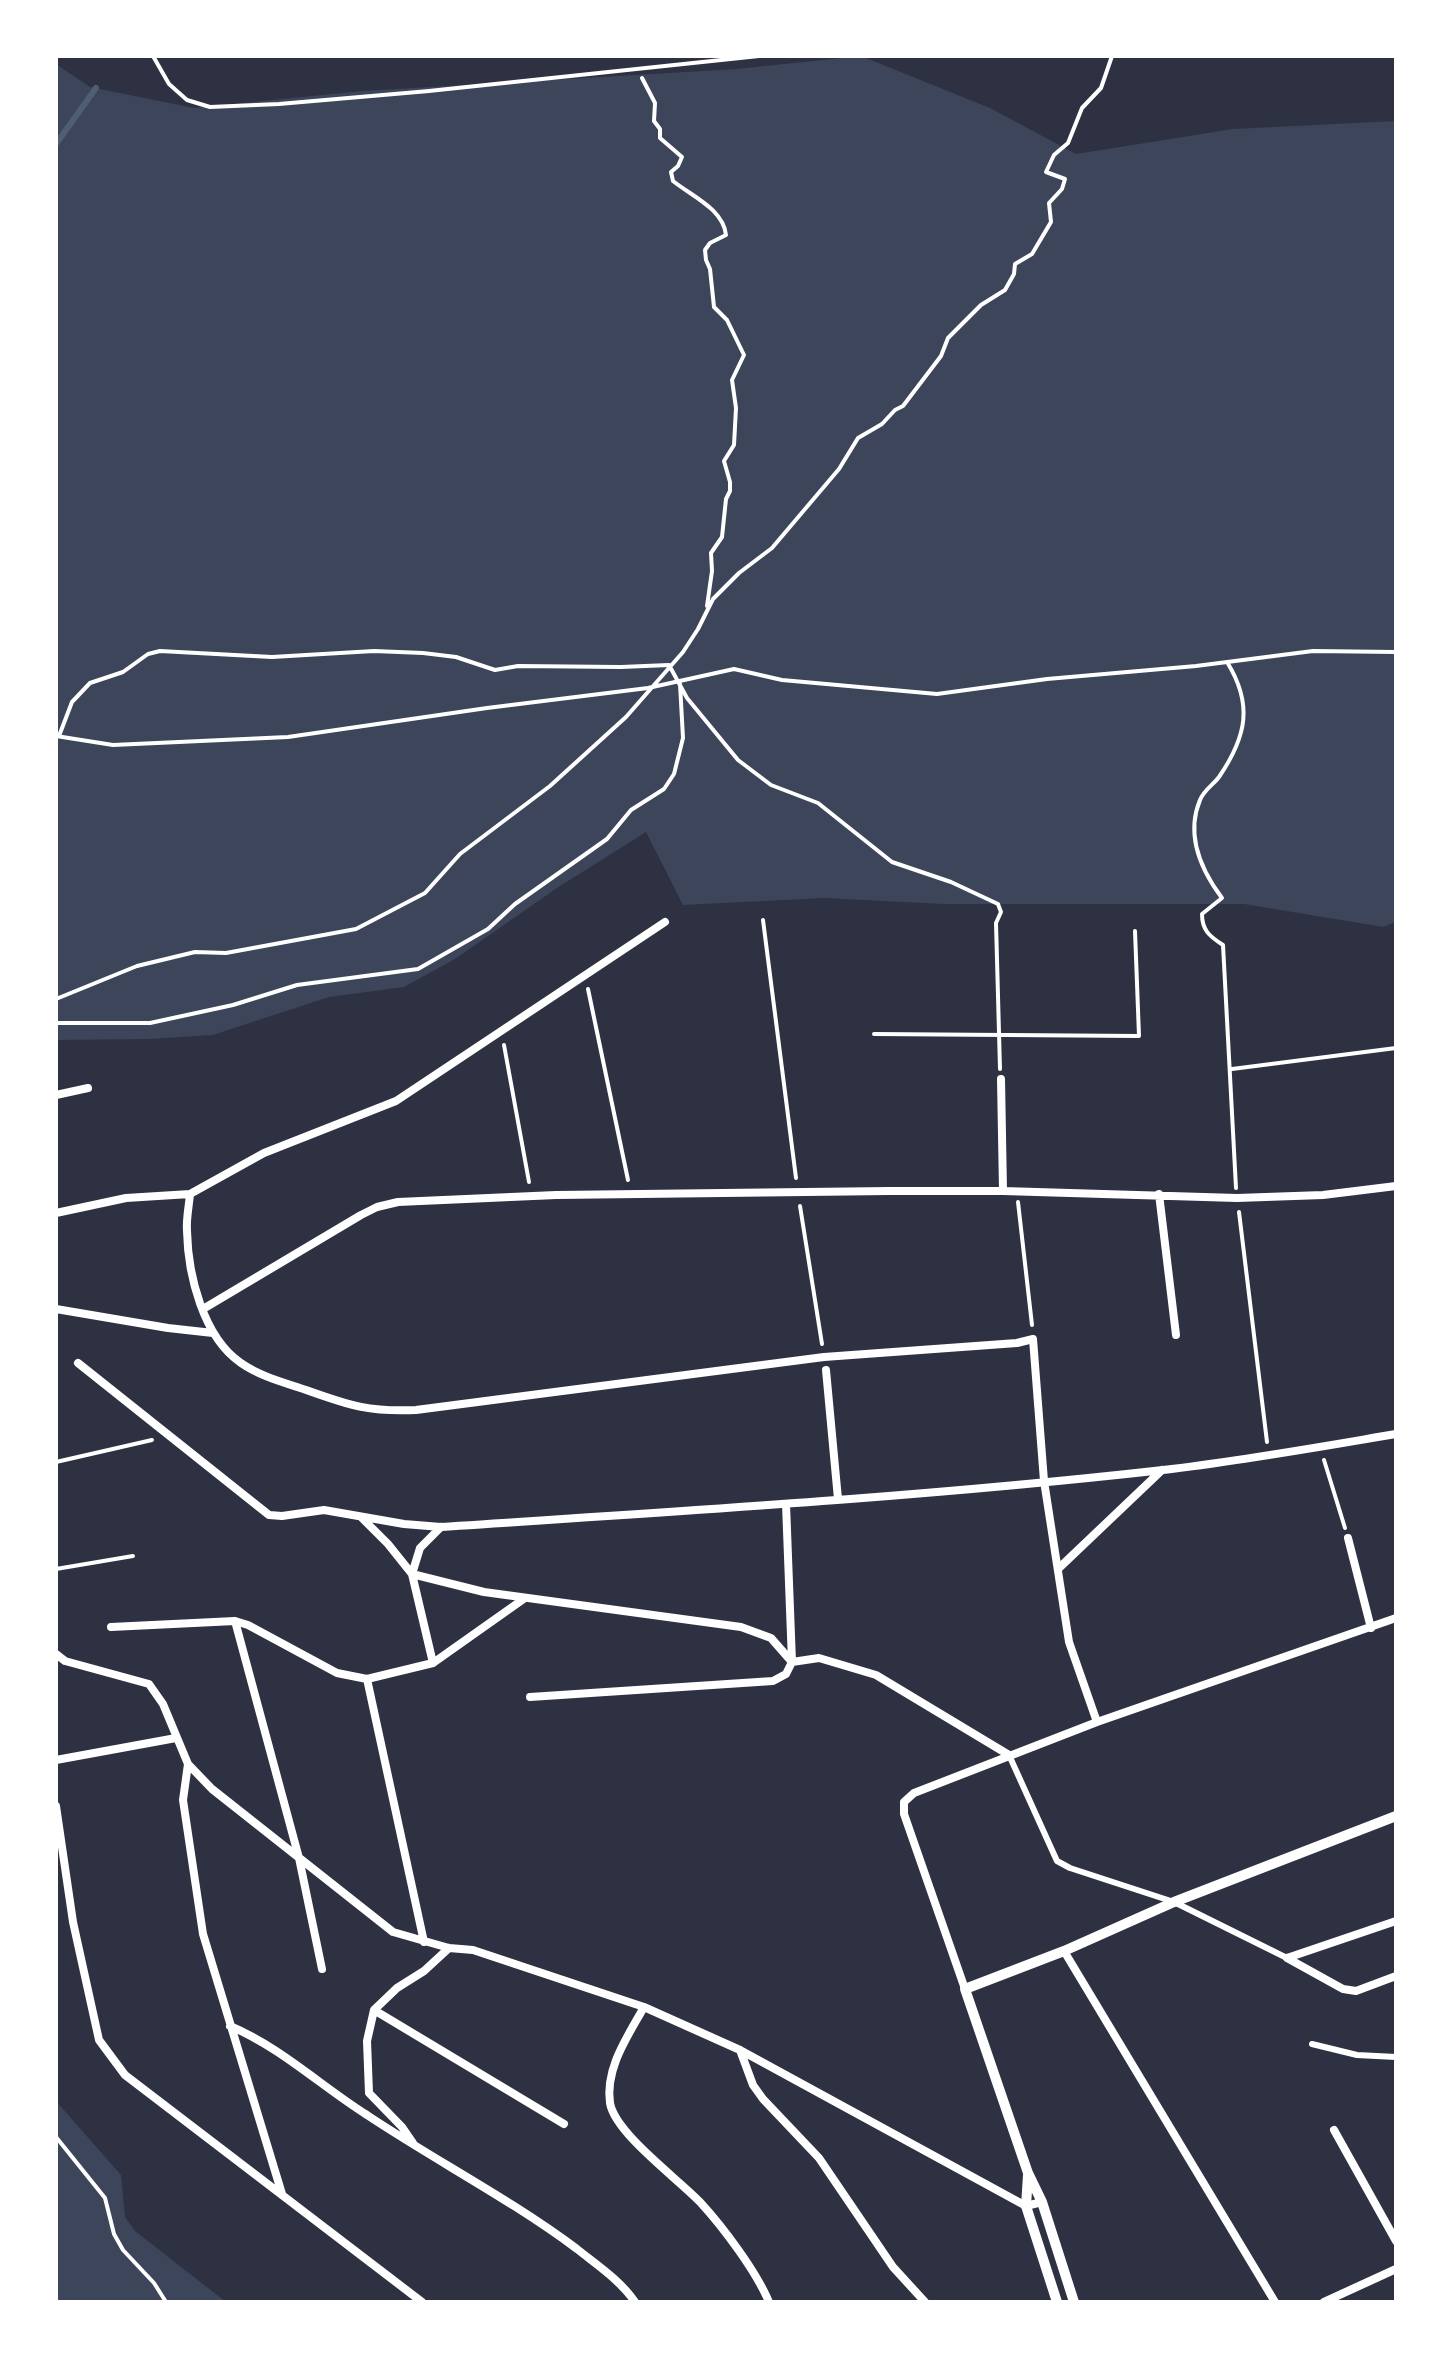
<!DOCTYPE html>
<style>
body{margin:0}
#map{position:relative;width:1452px;height:2358px;overflow:hidden;background:#2d3142;font-family:Manrope,sans-serif}
canvas{display:block}
.frame{position:absolute;inset:0;border:58px solid #fff;pointer-events:none}
</style>
<div id="map">
<canvas width="1452" height="2358"></canvas>
<div class="frame"></div>
</div>
<script>
const context = document.querySelector('canvas').getContext('2d');
context.lineJoin = 'round';
function fill(path, color) { context.fillStyle = color; context.fill(path, 'evenodd'); }
function trace(path, color, width, dash) { context.strokeStyle = color; context.lineWidth = width; context.lineCap = dash ? 'butt' : 'round'; context.setLineDash(dash || []); context.stroke(path); }
fill(new Path2D(`
 M861,56L990,108L1076,154L1233,129L1396,121V922L1383,927L1244,904H943L825,898L683,905L646,832L557,888L455,959L404,987L329,997L213,1035L150,1039L56,1040V64L90,87L194,108L362,91L736,69Z
 M56,2101L121,2175L125,2217L135,2231L226,2302H56Z`), '#3c4559');
trace(new Path2D(`
 M56,144L96,88`), '#4f5d75', 6);
trace(new Path2D(`
 M642,78L655,103L654,121L660,129V138L682,157L678,166L671,172L673,181C693,197 723,209 726,235L710,243L705,250L706,260L710,269L714,307L727,320L744,355L732,380L736,408L734,445L724,461L730,482V491L726,499L722,537L711,553L712,571L707,606
 M1227,662C1253,704 1247,736 1219,777C1213,785 1204,790 1200,800C1185,836 1201,870 1222,898L1202,914C1202,930 1209,936 1223,945L1236,1188
 M56,736L113,745L288,737L487,708L648,688L734,669L782,680L937,694L1047,679L1196,666L1313,651L1396,652
 M59,736L72,702L90,683L123,672L148,654L160,651L272,657L374,651L423,653L456,657L495,670L518,666L621,667L669,665L687,698L738,760L771,785L818,803L892,862L951,882L998,904L1001,912L996,923L1000,1069
 M763,920L796,1178
 M588,989L628,1180
 M56,999L137,966L195,952L226,953L356,929L425,893L460,854L550,786L626,717L683,652L698,629L713,599L739,573L772,548L839,469L858,438L882,424L895,410L903,406L941,356L948,338L981,305L1005,290L1014,274L1015,264L1032,254L1051,222L1049,203L1062,189L1065,179L1046,172L1054,155L1068,143L1082,108L1101,88L1112,56
 M56,1023H150L233,1005L297,985L418,969L488,929L515,904L607,839L631,810L664,789L674,774L683,738L680,684
 M874,1034L1139,1036L1135,931
 M504,1045L529,1182
 M1232,1069L1396,1048
 M1018,1202L1032,1325
 M800,1206L822,1344
 M1239,1212L1267,1442
 M1324,1460L1345,1528
 M56,1462L152,1440
 M56,1569L133,1556
 M56,2137L105,2198L114,2234L123,2250L154,2283L166,2302`), '#fff', 4);
trace(new Path2D(`
 M153,56L169,84L187,100L210,107L279,104L429,91L759,56`), '#fff', 4);
trace(new Path2D(`
 M1009,1755L1057,1861L1070,1868L1174,1902L1287,1958
 M1312,2044L1357,2055L1396,2057`), '#fff', 6);
trace(new Path2D(`
 M1001,1079L1003,1191
 M56,1095L88,1088
 M190,1194C189,1206 186,1219 187,1231C188,1275 203,1337 241,1363C261,1377 286,1383 309,1391C351,1406 370,1412 416,1410L824,1357L1017,1343L1033,1339L1044,1481L1069,1642L1097,1722
 M1159,1194L1176,1335
 M56,1213L126,1198L190,1194L264,1153L396,1101L665,922
 M56,1309L168,1328L213,1333
 M203,1309L361,1215L377,1207L398,1202L556,1195L889,1191H1003L1237,1198L1323,1195L1396,1186
 M78,1363L269,1515L282,1516L324,1510L404,1524L441,1527C682,1511 923,1497 1163,1470C1241,1461 1319,1447 1396,1434
 M826,1370L838,1499
 M362,1518L388,1544L412,1574L484,1592L741,1627L771,1638L792,1662L819,1658L876,1675L1009,1755
 M1348,1538L1371,1628
 M1058,1569L1162,1470
 M235,1621L299,1858L322,1969
 M111,1627L235,1621L248,1625L337,1673L367,1679L433,1663L525,1598
 M56,1654L65,1661L149,1684L163,1704L188,1764L212,1789L393,1932L449,1948L473,1950L644,2007L740,2050L1026,2206L1042,2202
 M433,1663L412,1574L420,1548L441,1527
 M367,1679L424,1942
 M530,1697L773,1681L786,1674L792,1662L786,1504
 M56,1760L176,1738
 M188,1764L183,1800L203,1934L282,2194
 M56,1806L73,1922L99,2040L125,2075L422,2302
 M1064,1951L1275,2302
 M1287,1958L1343,1989L1356,1991L1396,1976
 M1287,1958L1396,1921
 M965,1989L904,1814V1802L914,1793L1097,1722L1396,1618
 M644,2007C628,2036 605,2068 610,2103C615,2133 677,2178 700,2202C723,2227 756,2271 769,2302
 M374,2010L564,2124
 M230,2026C280,2047 321,2086 367,2115C436,2161 510,2199 577,2249C597,2265 620,2280 635,2302
 M740,2050L753,2085L763,2099L819,2158L893,2267L925,2302
 M1334,2130L1396,2241
 M413,2143L402,2127L369,2093L367,2041L374,2010L397,1988L424,1971L449,1948
 M1324,2302L1396,2269`), '#fff', 8);
trace(new Path2D(`
 M1028,2175L1026,2206L1057,2302
 M1074,2302L1042,2202L1028,2173L965,1989L1064,1951L1174,1902L1396,1816`), '#fff', 10);
</script>
